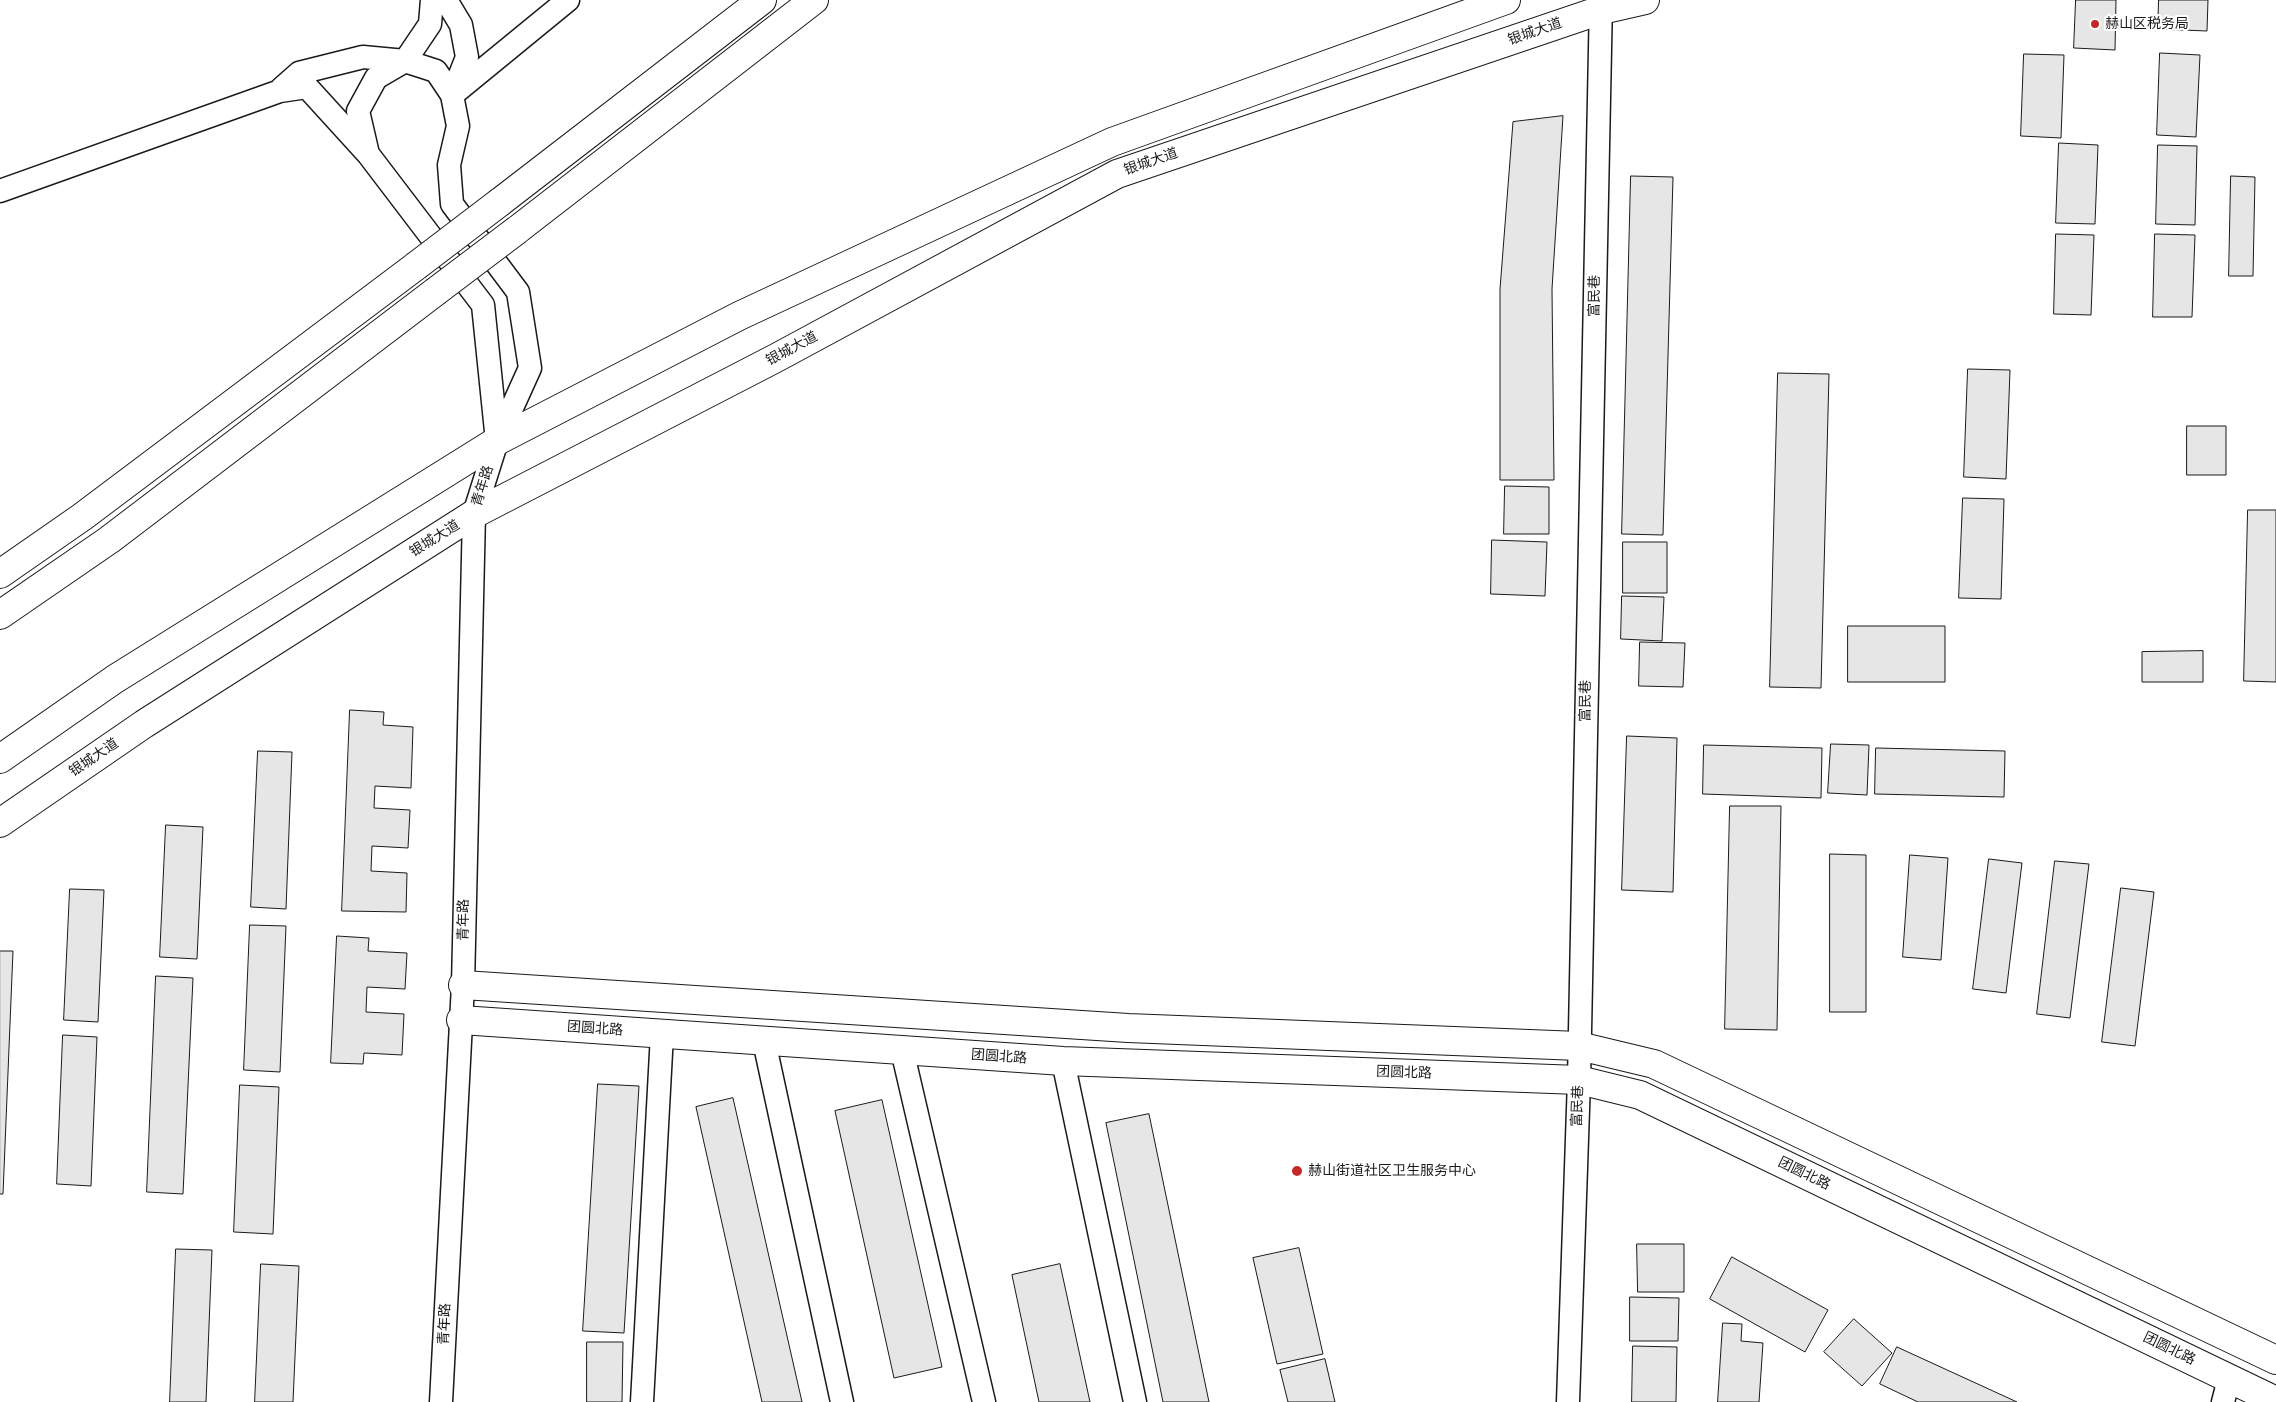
<!DOCTYPE html>
<meta charset="utf-8">
<style>
body{margin:0}
canvas{display:block;background:#fff}
</style>
<canvas width="2276" height="1402"></canvas>
<script>
const context = document.querySelector('canvas').getContext('2d');
context.lineJoin = 'round';
function fill(path, color) { context.fillStyle = color; context.fill(path, 'evenodd'); }
function trace(path, color, width, dash) { context.strokeStyle = color; context.lineWidth = width; context.lineCap = dash ? 'butt' : 'round'; context.setLineDash(dash || []); context.stroke(path); }
function label(font, color, halo, rows, align = 'center') {
  context.font = font + ' "Archivo Narrow","Noto Sans SC",sans-serif'; context.lineWidth = 4; context.setLineDash([]); context.textBaseline = 'middle'; context.strokeStyle = halo; context.fillStyle = color; for (const [text, x, y, turn = 0] of rows) {
    context.save(); context.translate(x, y); context.rotate((+turn || 0) * Math.PI / 180); context.textAlign = isNaN(turn) ? turn : align; if (halo) context.strokeText(text, 0, 0); context.fillText(text, 0, 0); context.restore();
  }
}
const building = new Path2D(`
 M2076,0H2116L2115,50L2074,48Z
 M2159,0H2208L2207,31L2158,29Z
 M2160,53L2200,55L2196,137L2157,135Z
 M2024,54L2064,55L2061,138L2021,136Z
 M1563,116L1552,289L1554,480H1500V289L1513,122Z
 M2059,143L2098,145L2095,224L2056,223Z
 M2158,145L2197,146L2195,225L2156,224Z
 M1631,176L1673,177L1663,535L1622,534Z
 M2231,176L2255,177L2253,276H2229Z
 M2056,234L2094,235L2091,315L2054,314Z
 M2155,234L2195,235L2192,317H2153Z
 M1968,369L2010,370L2006,479L1964,477Z
 M1778,373L1829,374L1821,688L1770,687Z
 M2187,426H2226V475H2187Z
 M1505,486L1549,487V534H1504Z
 M1963,498L2004,499L2001,599L1959,598Z
 M2248,510H2276V682L2244,681Z
 M1492,540L1547,542L1545,596L1491,594Z
 M1623,542H1667V593H1623Z
 M1622,596L1664,597L1662,641L1621,639Z
 M1848,626H1945V682H1848Z
 M1640,642L1685,643L1683,687L1639,686Z
 M2203,651V682H2142V652Z
 M350,710L384,712L383,725L413,727L411,788L375,786L374,808L410,810L408,848L372,846L371,871L407,873L406,912L342,911Z
 M1627,736L1677,738L1673,892L1622,890Z
 M1831,744L1869,745L1867,795L1828,793Z
 M1704,745L1822,748L1821,798L1703,794Z
 M1876,748L2005,751L2004,797L1875,794Z
 M258,751L292,752L286,909L251,907Z
 M1730,806H1781L1777,1030L1725,1029Z
 M166,825L203,827L197,959L160,957Z
 M1830,854L1866,855V1012H1830Z
 M1910,855L1948,858L1941,960L1903,957Z
 M1989,859L2022,863L2006,993L1973,989Z
 M2055,861L2089,864L2070,1018L2037,1014Z
 M2121,888L2154,892L2135,1046L2102,1042Z
 M70,889L104,890L98,1022L64,1020Z
 M250,925L286,926L280,1072L244,1070Z
 M337,936L369,938L368,951L407,953L405,989L367,987L366,1012L404,1014L402,1055L364,1053L363,1064L331,1063Z
 M0,951H13L3,1194H0Z
 M156,976L193,978L183,1194L147,1192Z
 M63,1035L97,1037L91,1186L57,1184Z
 M598,1084L639,1086L624,1333L583,1331Z
 M240,1085L279,1087L273,1234L234,1232Z
 M733,1098L802,1402H762L696,1107Z
 M882,1100L942,1367L894,1378L835,1111Z
 M1149,1114L1209,1402H1163L1106,1123Z
 M1637,1244H1684V1292H1638Z
 M1299,1248L1323,1354L1277,1364L1253,1258Z
 M176,1249L212,1250L206,1402H170Z
 M1732,1257L1828,1310L1805,1352L1710,1299Z
 M261,1264L299,1266L293,1402H255Z
 M1060,1264L1090,1402H1039L1012,1275Z
 M1630,1297L1679,1298L1678,1341H1630Z
 M1854,1319L1892,1353L1862,1386L1824,1352Z
 M1723,1323L1742,1324L1741,1341L1763,1343L1759,1402H1718Z
 M587,1342H623L622,1402H587Z
 M1633,1346L1677,1347L1676,1402H1632Z
 M1897,1347L2017,1402H1918L1880,1384Z
 M1325,1359L1335,1402H1288L1280,1370Z`);
fill(building, '#e6e6e6');
trace(building, '#1a1a1a', 1);
const minor = new Path2D(`
 M446,0L461,25L467,57L452,95L568,0
 M282,88L299,73L363,57L405,61L430,24L432,0
 M0,191L280,91L307,87L368,154L483,305L497,441L530,368L518,292L452,204L449,165L458,126L452,95L436,71L405,61L376,78L358,111L368,154
 M764,1041L842,1402
 M902,1050L984,1402
 M1063,1061L1135,1402
 M441,1402L463,985L474,514L497,441
 M642,1402L662,1034
 M1568,1402L1579,1080L1601,0
 M2223,1402L2229,1379`);
const major = new Path2D(`
 M0,759L115,679L497,441L739,316L1112,142L1506,0
 M0,823L144,724L474,514L776,358L1117,174L1601,10L1645,0
 M463,985L1128,1028L1579,1046L1654,1064L2276,1360
 M461,1020L1063,1061L1579,1080L1640,1095L2276,1401`);
const highway = new Path2D(`
 M500,202L762,0
 M517,230L814,0
 M0,574L82,517L416,266
 M0,615L109,540L435,292`);
trace(minor, '#1a1a1a', 25);
trace(major, '#1a1a1a', 30);
trace(highway, '#1a1a1a', 30);
trace(minor, '#fff', 22);
trace(major, '#fff', 28);
trace(highway, '#fff', 28);
const highwayBridge = new Path2D(`
 M416,266L500,202
 M435,292L517,230`);
trace(highwayBridge, '#1a1a1a', 30, []);
trace(highwayBridge, '#fff', 28);
for (const [x, y, r, color] of [
 [2095,24,5,"#c62828"],
 [1297,1171,6,"#c62828"]
]) { const dot = new Path2D(); dot.arc(x, y, r, 0, 2 * Math.PI); context.fillStyle = color; context.fill(dot); trace(dot, '#fff', 2); }
label('14px', '#1a1a1a', '#fff', [
 ["赫山区税务局",2105,24],
 ["赫山街道社区卫生服务中心",1308,1171]
], 'left');
label('14px', '#1a1a1a', '#fff', [
 ["银城大道",1535,32,-19],
 ["银城大道",1151,162,-19],
 ["富民巷",1595,296,-89],
 ["银城大道",792,349,-28],
 ["青年路",483,486,-73],
 ["银城大道",435,539,-32],
 ["富民巷",1586,701,-89],
 ["银城大道",94,758,-34],
 ["青年路",464,920,-89],
 ["团圆北路",595,1029,4],
 ["团圆北路",999,1057,4],
 ["团圆北路",1404,1073,2],
 ["富民巷",1578,1106,-88],
 ["团圆北路",1804,1174,26],
 ["青年路",445,1324,-87],
 ["团圆北路",2169,1349,26]
]);
</script>
